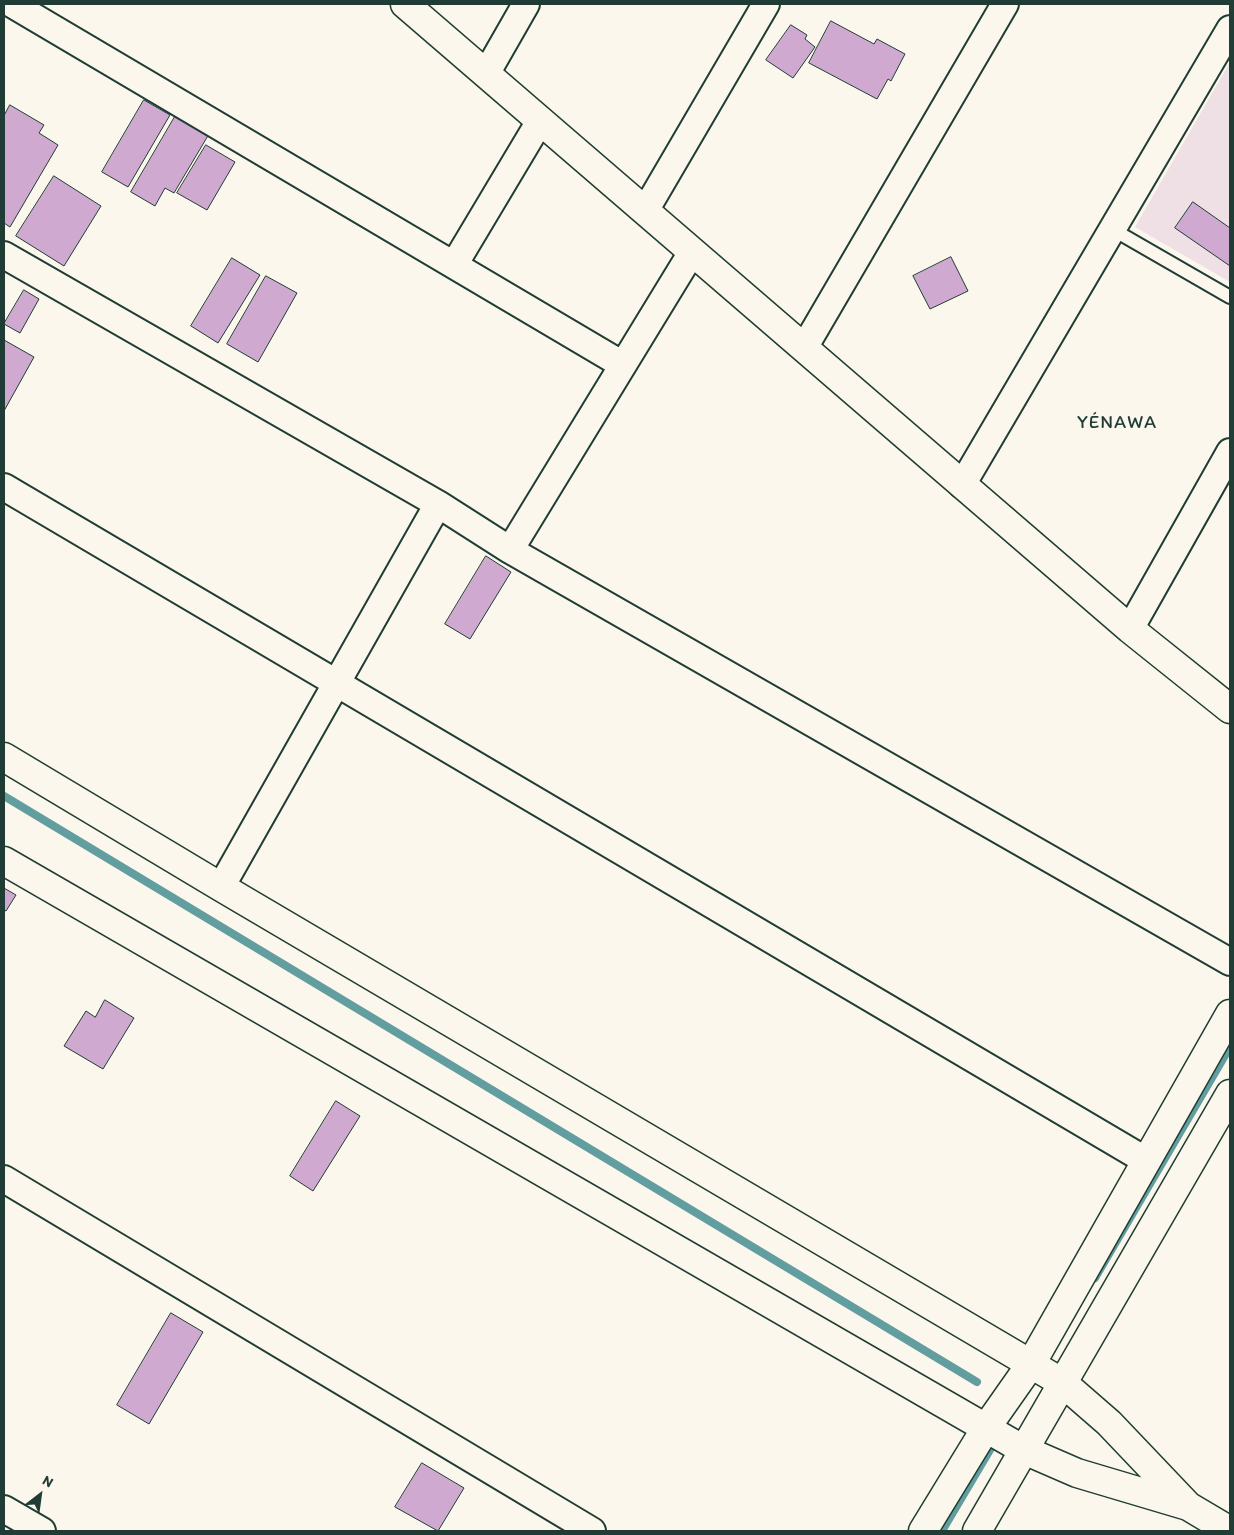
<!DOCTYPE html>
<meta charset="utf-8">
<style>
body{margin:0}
#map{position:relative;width:1234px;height:1535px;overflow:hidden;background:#fbf7ec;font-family:Itim,sans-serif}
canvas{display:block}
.frame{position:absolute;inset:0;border:5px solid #1f3d34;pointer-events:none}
.north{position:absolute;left:15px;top:1470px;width:50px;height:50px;-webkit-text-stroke:4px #fbf7ec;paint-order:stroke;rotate:30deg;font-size:14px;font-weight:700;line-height:20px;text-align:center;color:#1f3d34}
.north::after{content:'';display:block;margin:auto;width:18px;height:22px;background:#1f3d34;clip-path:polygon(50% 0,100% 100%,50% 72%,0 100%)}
</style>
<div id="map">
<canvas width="1234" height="1535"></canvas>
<div class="frame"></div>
<div class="north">N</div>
</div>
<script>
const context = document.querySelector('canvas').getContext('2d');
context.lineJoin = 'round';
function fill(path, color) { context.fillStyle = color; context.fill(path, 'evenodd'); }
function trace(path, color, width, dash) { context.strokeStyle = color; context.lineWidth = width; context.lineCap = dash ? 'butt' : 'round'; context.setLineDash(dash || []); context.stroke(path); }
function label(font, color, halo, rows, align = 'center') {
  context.font = font + ' Itim,sans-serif'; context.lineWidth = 4.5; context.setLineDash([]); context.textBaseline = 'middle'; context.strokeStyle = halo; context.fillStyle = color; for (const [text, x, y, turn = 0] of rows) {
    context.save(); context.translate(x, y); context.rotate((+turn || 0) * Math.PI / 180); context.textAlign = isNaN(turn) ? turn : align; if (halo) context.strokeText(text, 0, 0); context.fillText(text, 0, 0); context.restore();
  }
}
fill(new Path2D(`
 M1230,62V282L1135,227Z`), '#eee0e4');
trace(new Path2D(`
 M4,796L977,1382
 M1095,1278L1230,1047
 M942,1531L993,1445`), '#629ea0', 8);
const building = new Path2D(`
 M831,21L874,44L877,39L905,54L891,81L888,79L877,99L809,63Z
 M791,25L807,35L805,39L815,47L793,78L766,60Z
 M144,100L170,115L128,187L102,172Z
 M10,105L44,125L39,133L58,145L10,227L4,223V116Z
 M176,115L209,134L174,193L165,188L155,206L131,192Z
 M206,145L235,162L207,210L177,193Z
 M54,176L101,206L64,266L16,236Z
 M1193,202L1230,228V266L1175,228Z
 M951,257L968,291L930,309L913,276Z
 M232,258L260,275L218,343L191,326Z
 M266,276L297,293L258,362L227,344Z
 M24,290L39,299L20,333L4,324Z
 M4,340L34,357L4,411Z
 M486,556L511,572L470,639L445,624Z
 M4,888L16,895L6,911L4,910Z
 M105,1000L134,1018L103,1069L64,1046L86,1011L95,1017Z
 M336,1101L360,1116L313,1191L290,1176Z
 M171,1313L203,1332L149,1424L117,1405Z
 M422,1463L464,1488L438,1531L395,1507Z`);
fill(building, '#cfa9d0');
trace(building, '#1f3d34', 1);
const service = new Path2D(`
 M1112,229L1230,297`);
const minor = new Path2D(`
 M12,4L623,365
 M486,74L526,4
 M645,211L766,4
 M4,255L438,504L510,550L1230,962
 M454,265L540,121
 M804,348L1005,4
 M962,485L1230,29
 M4,487L1145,1160
 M510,550L692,252
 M1130,629L1230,452
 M221,887L438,504
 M4,1179L592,1531
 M4,1509L42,1531`);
const tertiary = new Path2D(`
 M405,4L1130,629L1230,709
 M4,757L221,887L1063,1383L1109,1423L1188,1506
 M4,861L1024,1450L1077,1473L1188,1506L1230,1531
 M923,1531L986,1428L1031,1364L1230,1014
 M977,1531L1230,1094`);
trace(service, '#1f3d34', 16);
trace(minor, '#1f3d34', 30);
trace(tertiary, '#1f3d34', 31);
trace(service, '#fbf7ec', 12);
trace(minor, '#fbf7ec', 26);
trace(tertiary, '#fbf7ec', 28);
context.letterSpacing = '1px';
label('19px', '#1f3d34', '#fbf7ec', [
 ["YÉNAWA",1117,423]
]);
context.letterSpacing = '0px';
</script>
